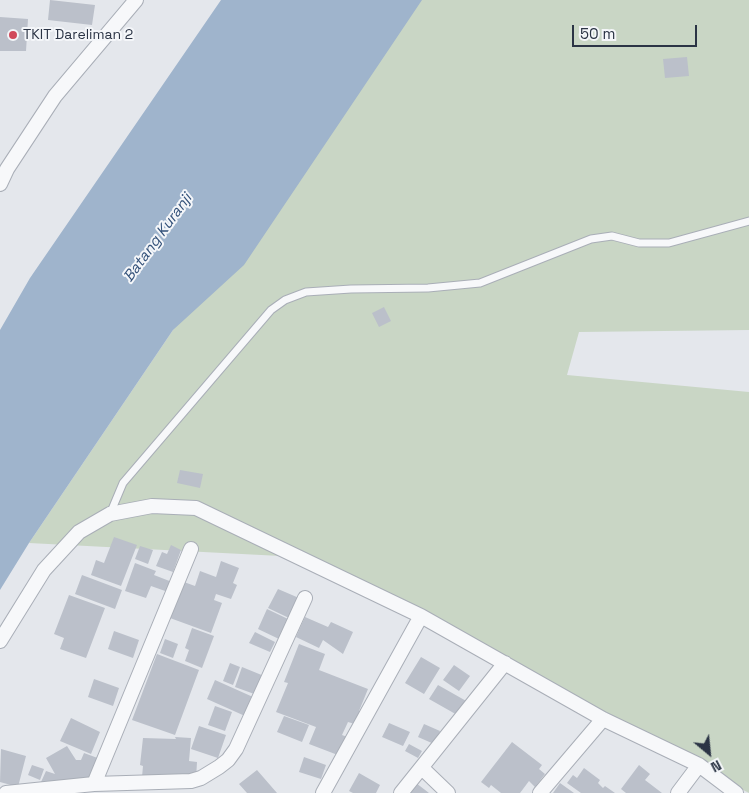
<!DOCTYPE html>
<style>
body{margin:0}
#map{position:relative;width:749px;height:793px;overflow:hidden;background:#e4e7ec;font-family:"Space Grotesk",sans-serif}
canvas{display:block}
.north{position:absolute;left:684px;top:728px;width:50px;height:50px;-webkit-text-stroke:4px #f4f6f9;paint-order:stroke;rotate:152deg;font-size:14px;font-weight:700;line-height:20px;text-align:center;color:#2b3445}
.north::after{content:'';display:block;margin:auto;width:18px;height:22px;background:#2b3445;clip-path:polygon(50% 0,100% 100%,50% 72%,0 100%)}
.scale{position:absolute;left:572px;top:25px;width:125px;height:22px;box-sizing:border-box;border:2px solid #2b3445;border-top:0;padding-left:6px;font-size:15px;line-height:18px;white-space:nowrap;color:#2b3445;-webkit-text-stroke:4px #f4f6f9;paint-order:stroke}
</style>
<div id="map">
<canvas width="749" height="793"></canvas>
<div class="north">N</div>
<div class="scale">50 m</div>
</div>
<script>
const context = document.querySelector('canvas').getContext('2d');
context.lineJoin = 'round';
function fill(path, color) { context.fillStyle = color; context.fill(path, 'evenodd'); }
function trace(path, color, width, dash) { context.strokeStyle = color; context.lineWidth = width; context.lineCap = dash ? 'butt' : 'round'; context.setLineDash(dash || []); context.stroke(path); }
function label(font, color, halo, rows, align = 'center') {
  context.font = font + ' "Space Grotesk",sans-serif'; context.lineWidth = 4; context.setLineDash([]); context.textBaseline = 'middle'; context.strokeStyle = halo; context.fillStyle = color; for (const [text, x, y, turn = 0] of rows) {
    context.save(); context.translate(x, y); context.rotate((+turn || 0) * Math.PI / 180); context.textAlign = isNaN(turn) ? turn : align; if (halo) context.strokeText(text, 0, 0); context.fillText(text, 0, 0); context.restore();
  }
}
fill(new Path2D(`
 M413,0H749V330L579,332L567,375L749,392V793L300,557L29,543L173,330Z`), '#c9d6c5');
fill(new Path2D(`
 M221,0H422L244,265L173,330L29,543L0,590V330L30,278Z`), '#9fb4cc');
fill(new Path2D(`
 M50,0L95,5L92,25L48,20Z
 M0,17L28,19L26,51H0Z
 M687,57L689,76L665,78L663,59Z
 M384,307L391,321L379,327L372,313Z
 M180,470L203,474L200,488L177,483Z
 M114,537L137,545L121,586L91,575L96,560L104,563Z
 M171,545L181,550L173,572L156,566L162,552L167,554Z
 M140,546L153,550L148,564L135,559Z
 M221,561L239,568L233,583L237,585L231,599L216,594L214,600L222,603L211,633L170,618L184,582L195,586L200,571L216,577Z
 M135,563L156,571L154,575L172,582L168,592L151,586L146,598L125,591Z
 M82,575L122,590L115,609L75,594Z
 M278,589L299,598L289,618L268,608Z
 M69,595L105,608L86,658L60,649L64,638L54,634Z
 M267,609L288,619L279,639L258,629Z
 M305,617L328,627L331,622L353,632L343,654L323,640L319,648L296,637Z
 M192,628L214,636L202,668L185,661L189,650L185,648Z
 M114,631L139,640L133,658L108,649Z
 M255,632L275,642L270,652L249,643Z
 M165,639L178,644L173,658L160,653Z
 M299,644L325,654L319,670L368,689L359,711L363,713L358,725L348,722L342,735L350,738L343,757L309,744L316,727L276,712L288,683L284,682Z
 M157,654L199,670L175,735L132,720Z
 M421,657L440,668L424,694L405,683Z
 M230,663L240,667L233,685L223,681Z
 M454,665L470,676L459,691L443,680Z
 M242,667L264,676L257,695L235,687Z
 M94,679L119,688L113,706L88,697Z
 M215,680L253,697L245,716L207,699Z
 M438,685L468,702L459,716L429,699Z
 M215,706L232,712L225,731L208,725Z
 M284,716L309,725L302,742L277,732Z
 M71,718L100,732L91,754L60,741Z
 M389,723L410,732L403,746L382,737Z
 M424,724L440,731L434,744L418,737Z
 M199,726L226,735L218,758L191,749Z
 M175,737L191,738L189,761L197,762L196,779L142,777L143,766L140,765L143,738L176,739Z
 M512,742L542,765L539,769L545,774L535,787L529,781L520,793H501L491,785L489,788L481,782Z
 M409,744L422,751L418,758L405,751Z
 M67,746L76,760H81L84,753L103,760L96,777H88L73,784L57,786L41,782L46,771L55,774L46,758Z
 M1,749L26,756L18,787L0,782Z
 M304,757L326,765L321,779L299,772Z
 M32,765L44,769L40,780L28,775Z
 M639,765L650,774L645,780L662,793H626L621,789Z
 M584,768L600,780L598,783L603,788L605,786L615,793H581L567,783L573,775L577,778Z
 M257,770L277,793H247L239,784Z
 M359,773L380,785L376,793H353L349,791Z
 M416,783L429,793H408Z
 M560,783L574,793H553Z`), '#bbc0ca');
const lane = new Path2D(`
 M110,514L123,483L271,310L285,300L306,292L351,289L428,288L480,283L591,239L612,236L639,243H669L749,221`);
const street = new Path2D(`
 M0,184L7,169L55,96L136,0
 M0,641L44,570L79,532L110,514L152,506L196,508L421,616L603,719L699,765L736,793
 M422,768L448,793
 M94,784L191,549
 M6,793L94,784L191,781L201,778L219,767L228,760L236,749L305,598
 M323,793L421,616
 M401,793L505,663
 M540,793L603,719
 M678,793L699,765`);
trace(lane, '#a9aeb7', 9);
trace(street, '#a9aeb7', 16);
trace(lane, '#f7f8fa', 7);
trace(street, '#f7f8fa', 14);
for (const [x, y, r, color] of [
 [13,35,5,"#d1495b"]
]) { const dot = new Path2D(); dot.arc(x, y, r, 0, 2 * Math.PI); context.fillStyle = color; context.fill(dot); trace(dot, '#f4f6f9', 2); }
label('14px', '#2b3445', '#f4f6f9', [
 ["TKIT Dareliman 2",23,35]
], 'left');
label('italic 15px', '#34527a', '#f4f6f9', [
 ["Batang Kuranji",158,238,-54]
]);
</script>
